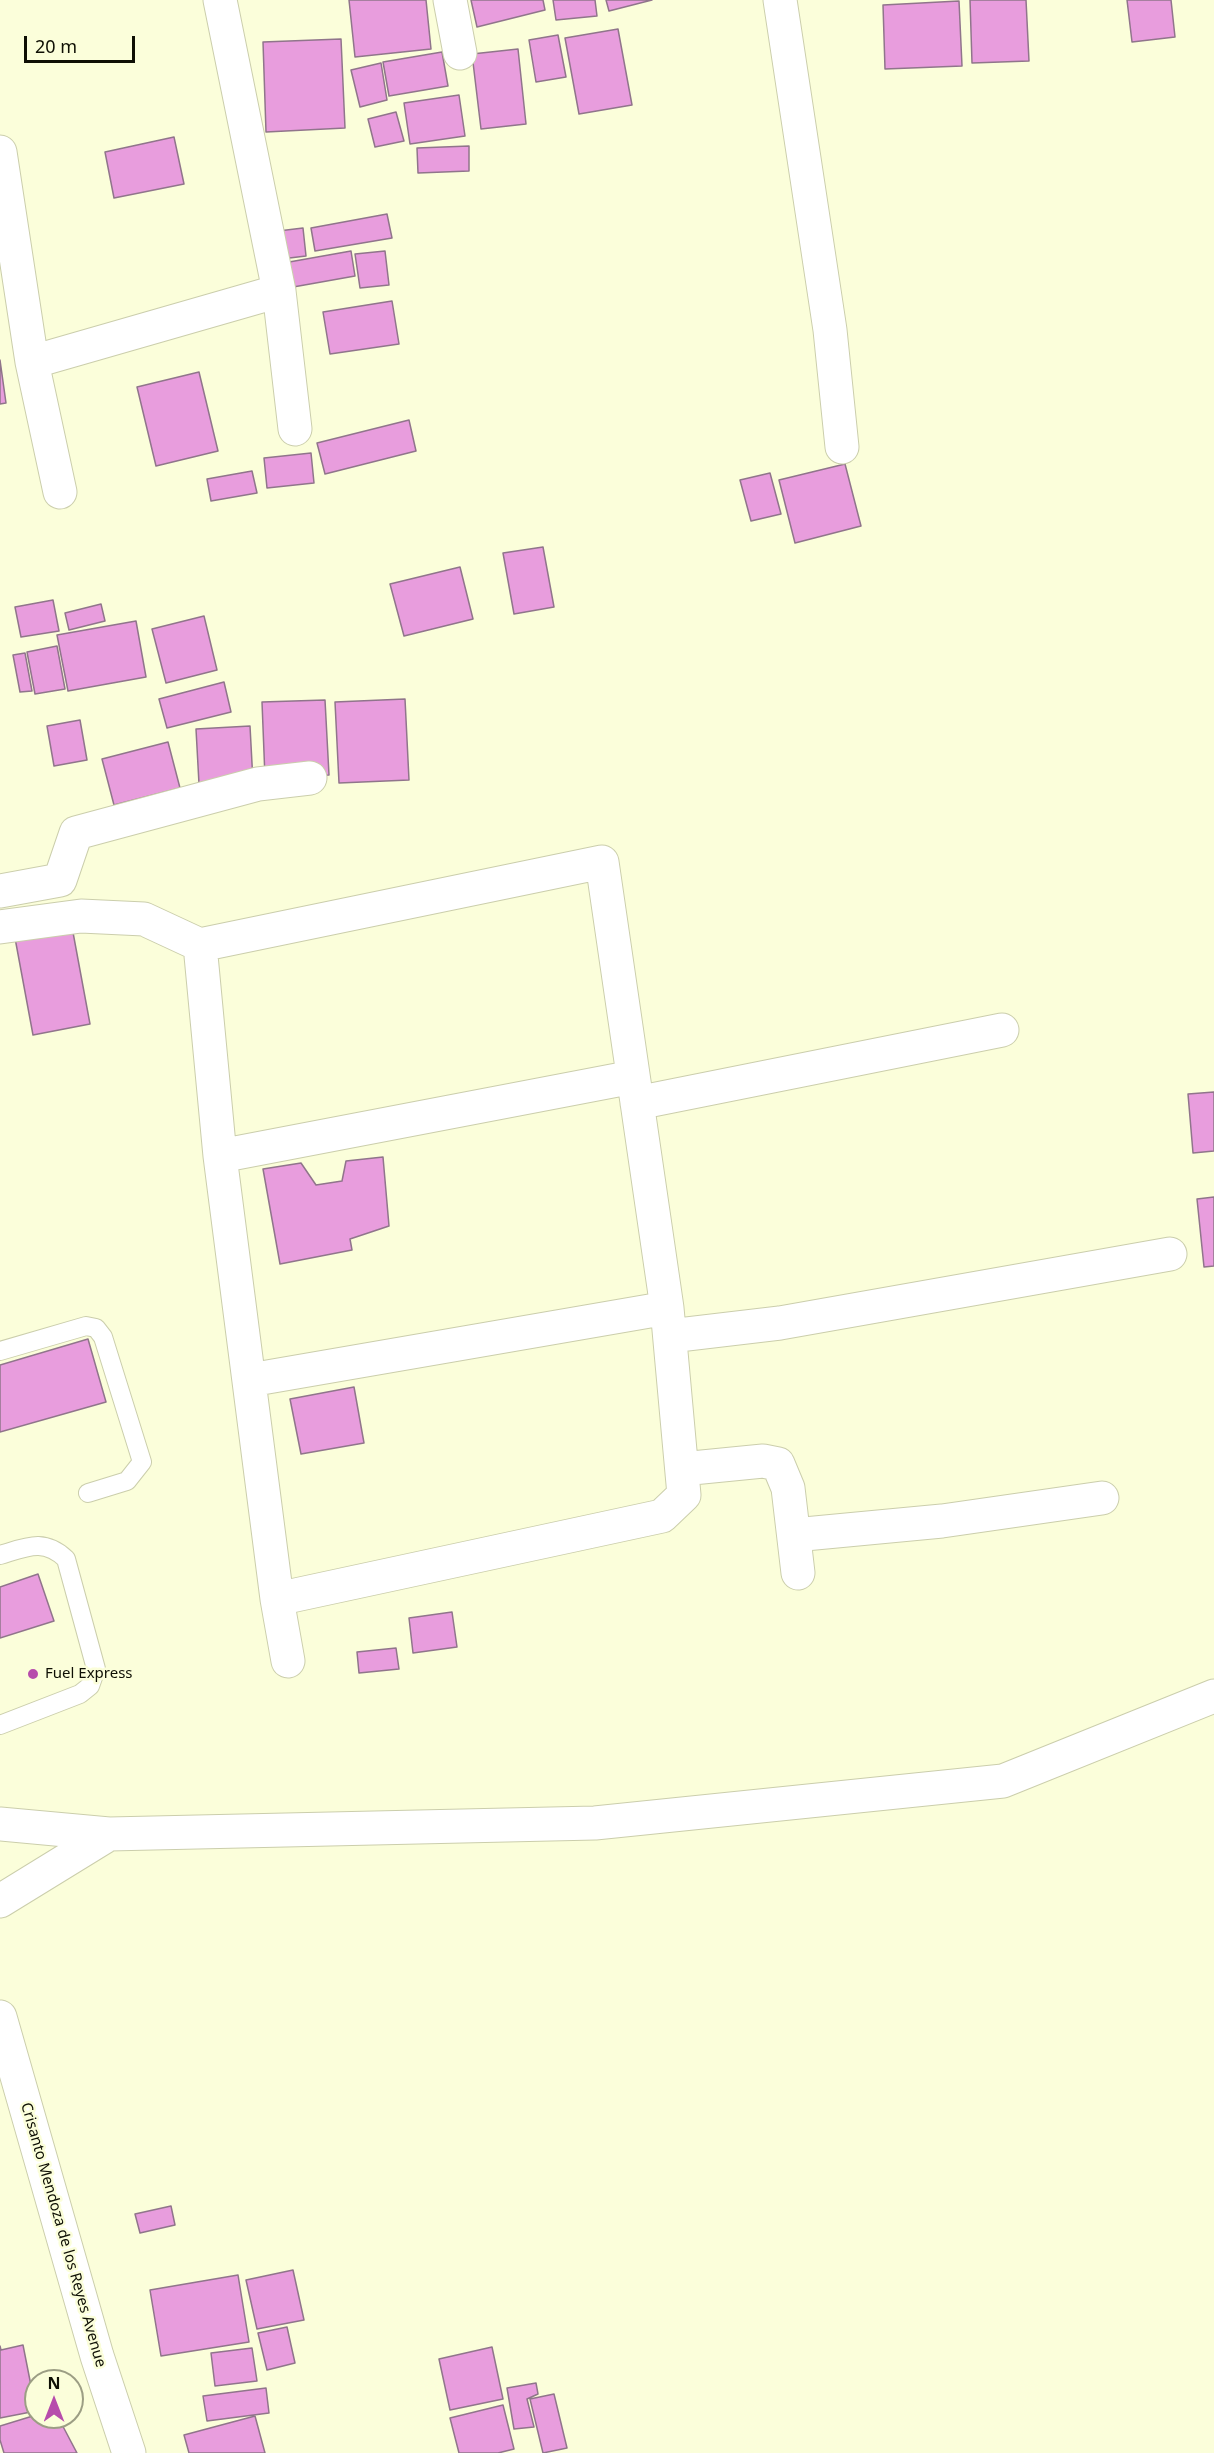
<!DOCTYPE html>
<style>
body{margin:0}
#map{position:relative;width:1214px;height:2453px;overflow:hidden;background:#fbfeda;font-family:"Noto Sans",sans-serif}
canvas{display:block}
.north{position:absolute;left:24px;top:2369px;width:60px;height:60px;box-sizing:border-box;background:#fbfeda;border:2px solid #9c9e84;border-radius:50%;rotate:0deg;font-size:16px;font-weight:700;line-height:24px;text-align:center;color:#0e0f04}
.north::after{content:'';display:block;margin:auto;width:21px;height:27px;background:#b74cac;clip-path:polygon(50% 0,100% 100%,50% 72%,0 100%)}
.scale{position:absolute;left:24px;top:36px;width:111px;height:27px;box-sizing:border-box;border:3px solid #0e0f04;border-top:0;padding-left:8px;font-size:18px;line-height:21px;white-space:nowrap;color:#0e0f04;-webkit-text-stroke:4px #fbfeda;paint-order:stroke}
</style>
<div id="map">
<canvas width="1214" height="2453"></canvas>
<div class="north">N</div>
<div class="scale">20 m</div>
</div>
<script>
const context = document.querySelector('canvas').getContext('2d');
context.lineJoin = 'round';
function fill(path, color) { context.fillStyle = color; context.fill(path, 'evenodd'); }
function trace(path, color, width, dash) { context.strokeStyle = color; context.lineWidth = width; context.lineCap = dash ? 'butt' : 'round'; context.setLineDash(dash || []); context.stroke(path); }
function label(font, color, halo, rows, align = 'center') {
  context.font = font + ' "Noto Sans",sans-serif'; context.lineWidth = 5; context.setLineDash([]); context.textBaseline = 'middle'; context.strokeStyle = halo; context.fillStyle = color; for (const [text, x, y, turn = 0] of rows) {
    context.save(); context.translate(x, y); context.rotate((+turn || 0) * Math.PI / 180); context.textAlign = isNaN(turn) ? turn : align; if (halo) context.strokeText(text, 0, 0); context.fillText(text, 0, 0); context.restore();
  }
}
const building = new Path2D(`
 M349,0H426L431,49L355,57Z
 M471,0H543L545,10L477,27Z
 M553,0H595L597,16L556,20Z
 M606,0H652L609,11Z
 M970,0H1026L1029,61L972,63Z
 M1127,0H1171L1175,37L1132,42Z
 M959,1L962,66L885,69L883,5Z
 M618,29L632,105L579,114L565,38Z
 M558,35L566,77L536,82L529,40Z
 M341,39L345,128L266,132L263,42Z
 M518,49L526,124L481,129L472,54Z
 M442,52L448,86L389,96L383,62Z
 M381,63L387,100L360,107L351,70Z
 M459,95L465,136L410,144L404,103Z
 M396,112L404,141L375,147L368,119Z
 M174,137L184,184L114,198L105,152Z
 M469,146V171L418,173L417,148Z
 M387,214L392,238L315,251L311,228Z
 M303,228L306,256L273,260L270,232Z
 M351,251L355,276L282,289L278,264Z
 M385,251L389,285L360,288L355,254Z
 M392,301L399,344L330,354L323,312Z
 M0,360L6,403L0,404Z
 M199,372L218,451L156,466L137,387Z
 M409,420L416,451L325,474L317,443Z
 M311,453L314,483L267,488L264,458Z
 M845,464L861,526L795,543L779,480Z
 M252,471L257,493L211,501L207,479Z
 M770,473L781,514L751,521L740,480Z
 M543,547L554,607L514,614L503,553Z
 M460,567L473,619L404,636L390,584Z
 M53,600L59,631L21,637L15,607Z
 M101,604L105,621L69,630L65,613Z
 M204,616L217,670L166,683L152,629Z
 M136,621L146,677L68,691L57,635Z
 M57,646L65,689L35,694L27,652Z
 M25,653L32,691L20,692L13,655Z
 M224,682L231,712L167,728L159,699Z
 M405,699L409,780L339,783L335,702Z
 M325,700L329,775L265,778L262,702Z
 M80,720L87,760L54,766L47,726Z
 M250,726L253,782L199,784L196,729Z
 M168,742L180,788L114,805L102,759Z
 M72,927L90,1024L33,1035L15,938Z
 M1214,1092V1151L1193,1153L1188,1094Z
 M383,1157L389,1226L350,1239L352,1250L280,1264L263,1169L301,1163L316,1185L342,1181L346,1161Z
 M1214,1197V1266L1204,1267L1197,1199Z
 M88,1339L106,1402L0,1432V1365Z
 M354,1387L364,1443L301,1454L290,1399Z
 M38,1574L54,1621L0,1638V1587Z
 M452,1612L457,1647L413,1653L409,1618Z
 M396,1648L399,1669L359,1673L357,1652Z
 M171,2206L175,2225L140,2233L135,2214Z
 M293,2270L304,2320L257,2329L246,2280Z
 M238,2275L249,2342L161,2356L150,2290Z
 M287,2327L295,2363L267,2370L258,2333Z
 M23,2345L36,2411L0,2418V2346L1,2350Z
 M492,2347L503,2399L450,2410L439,2359Z
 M252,2348L257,2381L215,2386L211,2353Z
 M536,2383L538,2394L527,2399L534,2427L514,2429L507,2388Z
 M266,2388L269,2413L207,2421L203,2396Z
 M554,2394L567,2448L543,2453L530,2399Z
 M503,2405L514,2449L498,2453H459L450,2418Z
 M36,2415L58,2417L77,2453H4L0,2440V2426Z
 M255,2416L265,2453H189L184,2435Z`);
fill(building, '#e89ddd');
trace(building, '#90758b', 1.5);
const service = new Path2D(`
 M0,1351L86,1326L96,1328L103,1337L142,1462L127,1481L88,1493
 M0,1555C27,1547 44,1538 66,1559L96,1669L90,1686L80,1694L0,1725`);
const minor = new Path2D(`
 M220,0L279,291L295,429
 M450,0L460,53
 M780,0L830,330L842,447
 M0,152L32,362L60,492
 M32,362L279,291
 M0,891L60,880L76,833L258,784L310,778
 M0,927L81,916L144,919L200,945L602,862L667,1308L684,1495L662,1516L277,1599
 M200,945L220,1156L277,1599L288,1661
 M637,1103L1002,1030
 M220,1156L633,1077
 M670,1336L780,1323L1170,1254
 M250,1380L667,1308
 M682,1469L763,1461L778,1464L788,1488L798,1573
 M794,1535L942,1521L1102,1498
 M0,1824L109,1834L595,1823L1003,1781L1214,1696
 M0,1901L109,1834`);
const secondary = new Path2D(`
 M0,2017L97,2356L129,2453`);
trace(service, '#cbceac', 20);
trace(minor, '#cbceac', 35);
trace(secondary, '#cbceac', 35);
trace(service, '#fff', 18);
trace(minor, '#fff', 33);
trace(secondary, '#fff', 33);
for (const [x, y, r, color] of [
 [33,1674,6,"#b74cac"]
]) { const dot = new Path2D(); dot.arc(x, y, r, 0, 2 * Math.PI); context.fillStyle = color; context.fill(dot); trace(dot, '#fbfeda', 2); }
label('15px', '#0e0f04', '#fbfeda', [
 ["Fuel Express",45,1674]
], 'left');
label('15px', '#0e0f04', '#fbfeda', [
 ["Crisanto Mendoza de los Reyes Avenue",63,2235,74]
]);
</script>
